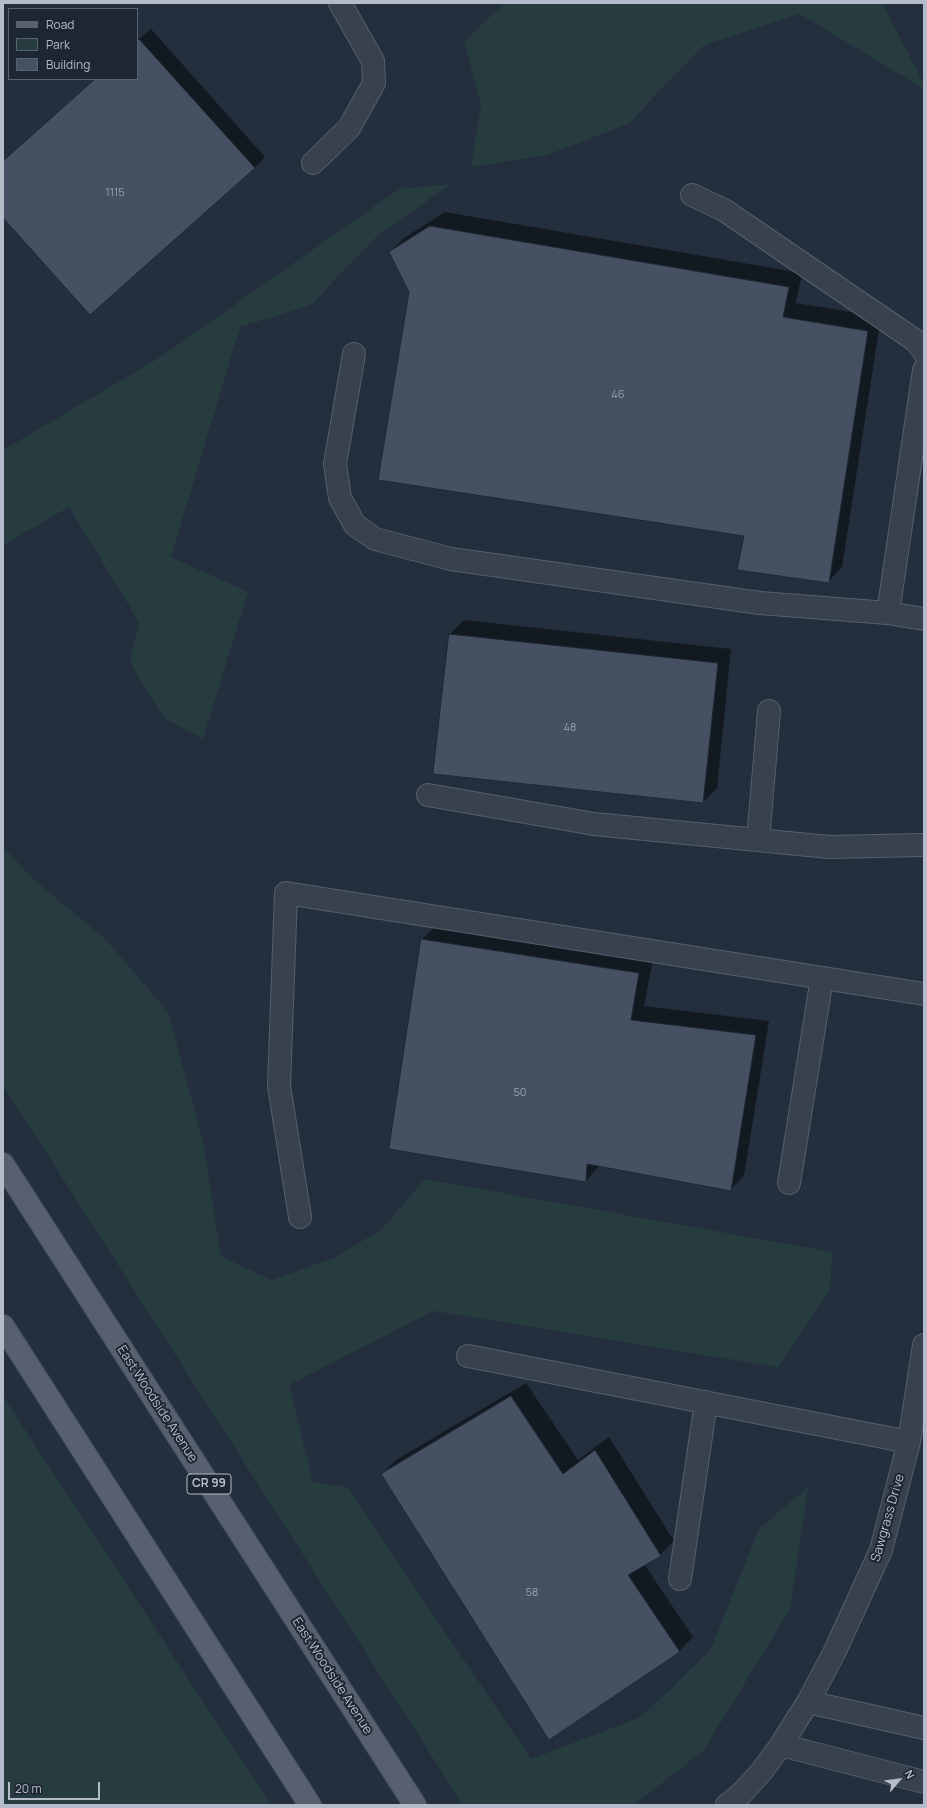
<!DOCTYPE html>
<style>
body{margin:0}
#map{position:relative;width:927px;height:1808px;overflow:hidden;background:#242f3e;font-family:Manrope,sans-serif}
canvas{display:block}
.frame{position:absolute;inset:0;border:4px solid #b4bcc9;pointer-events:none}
.legend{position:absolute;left:8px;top:8px;width:130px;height:72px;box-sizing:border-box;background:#1d2633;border:1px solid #59626f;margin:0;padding:5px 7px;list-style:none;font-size:12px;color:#b4bcc9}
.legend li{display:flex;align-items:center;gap:8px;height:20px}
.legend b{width:20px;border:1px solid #59626f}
.north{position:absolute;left:879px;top:1760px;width:40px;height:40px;-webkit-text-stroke:3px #1d2633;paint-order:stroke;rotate:62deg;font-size:11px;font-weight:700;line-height:16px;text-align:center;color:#b4bcc9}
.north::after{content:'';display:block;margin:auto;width:14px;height:18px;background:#b4bcc9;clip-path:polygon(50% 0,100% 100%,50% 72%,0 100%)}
.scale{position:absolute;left:8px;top:1782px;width:92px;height:18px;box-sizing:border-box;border:2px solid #b4bcc9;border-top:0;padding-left:5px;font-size:12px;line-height:14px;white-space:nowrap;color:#b4bcc9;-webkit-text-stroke:3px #1d2633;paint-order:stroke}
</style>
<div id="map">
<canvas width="927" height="1808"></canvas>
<div class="frame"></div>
<ul class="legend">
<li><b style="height:5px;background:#56606e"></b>Road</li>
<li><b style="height:11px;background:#263c3f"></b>Park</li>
<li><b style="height:11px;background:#455162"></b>Building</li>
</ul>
<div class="north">N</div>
<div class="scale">20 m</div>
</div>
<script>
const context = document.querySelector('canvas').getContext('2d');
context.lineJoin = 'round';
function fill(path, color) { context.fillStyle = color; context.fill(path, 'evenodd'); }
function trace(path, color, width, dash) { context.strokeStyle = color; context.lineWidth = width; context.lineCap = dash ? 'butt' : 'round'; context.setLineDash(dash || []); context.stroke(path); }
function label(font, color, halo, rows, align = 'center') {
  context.font = font + ' Manrope,sans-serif'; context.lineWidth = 4; context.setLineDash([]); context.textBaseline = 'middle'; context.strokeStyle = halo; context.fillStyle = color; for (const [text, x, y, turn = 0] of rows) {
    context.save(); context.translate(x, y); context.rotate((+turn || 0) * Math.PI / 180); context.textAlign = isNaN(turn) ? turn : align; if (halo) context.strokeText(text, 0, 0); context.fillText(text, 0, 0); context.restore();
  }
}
fill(new Path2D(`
 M505,3H882L924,84V89L800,14L704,45L628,124L547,155L471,167L481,105L464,41Z
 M451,184L377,236L311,305L240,327L171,557L248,592L203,739L164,718L130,663L139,622L69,507L3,545V450L159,358L399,189Z
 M3,846L29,875L106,940L168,1012L203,1142L221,1256L271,1280L334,1258L382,1229L425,1179L832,1252L830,1290L778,1367L433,1311L289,1385L313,1482L347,1487L531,1759L641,1717L710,1651L759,1529L808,1487L790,1609L704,1750L634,1805H463L3,1085Z
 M3,1396L271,1805H3Z`), '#263c3f');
fill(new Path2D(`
 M151,29L265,157L254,168L3,216V161L95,79H137V41Z
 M445,212L802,273L796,303L881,317L842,567L828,582L745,535L410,292L390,252L404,238Z
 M464,620L731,649L717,788L703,802L450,634Z
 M437,925L653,959L644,1006L769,1021L744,1176L730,1190L600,1165L586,1181L390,1149L422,939Z
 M526,1383L578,1460L609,1437L674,1541L660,1555L644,1564L693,1637L679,1651L382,1474L396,1460Z`), '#0007');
const building = new Path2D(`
 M139,39L255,168L90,315L3,218V161L95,79H137V41Z
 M430,226L789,287L783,317L868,331L829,583L737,570L744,536L378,480L409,292L389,252Z
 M449,634L718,663L703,803L433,774Z
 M421,939L639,973L631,1020L756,1035L731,1191L587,1164L586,1182L389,1149Z
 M511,1396L563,1474L595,1450L661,1556L628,1575L680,1652L549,1740L381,1474Z`);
fill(building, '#455162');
trace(building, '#1f2835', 1);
const minor = new Path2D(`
 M313,163L349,128L374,83L373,61L340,3
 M692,195L724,210L916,341L924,352
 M354,354L335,464L340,498L355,525L375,539L451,559L760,603L888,613L924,619
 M888,613L924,370
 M428,795L594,824L829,847L924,845
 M758,840L769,711
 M789,1183L822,978
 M300,1217L279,1086L286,893L924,994
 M468,1356L909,1442
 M680,1579L706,1402
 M808,1702L924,1728
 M781,1745L924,1782
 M727,1805L741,1794L762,1771L781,1745L808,1702L834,1653L881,1550L909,1442L924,1345`);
const major = new Path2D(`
 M3,1164L415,1805
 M3,1326L310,1805`);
trace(minor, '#565f6c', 24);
trace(major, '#414a57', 24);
trace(minor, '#38414e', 22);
trace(major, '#56606e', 22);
label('11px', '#98a1af', null, [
 ["1115",115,193],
 ["46",618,395],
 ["48",570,728],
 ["50",520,1093],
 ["58",532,1593]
]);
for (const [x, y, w] of [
 [209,1484,44]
]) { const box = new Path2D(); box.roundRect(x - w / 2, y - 10, w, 20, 3); context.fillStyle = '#1d2633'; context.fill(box); trace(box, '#b4bcc9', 1); }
label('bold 12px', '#b4bcc9', null, [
 ["CR 99",209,1484]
]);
label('13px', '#b4bcc9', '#1d2633', [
 ["East Woodside Avenue",157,1404,57],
 ["Sawgrass Drive",888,1518,-74],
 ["East Woodside Avenue",332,1676,57]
]);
</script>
